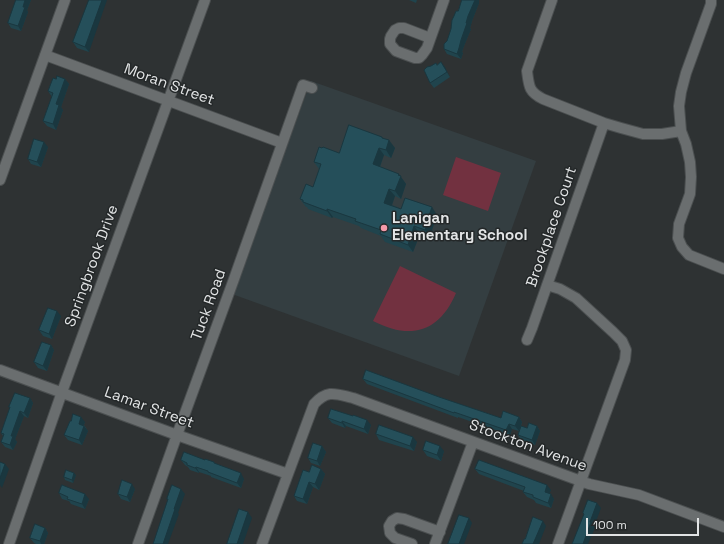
<!DOCTYPE html>
<style>
body{margin:0}
#map{position:relative;width:724px;height:544px;overflow:hidden;background:#2e3233;font-family:"Space Grotesk",sans-serif}
canvas{display:block}
.scale{position:absolute;left:586px;top:518px;width:113px;height:18px;box-sizing:border-box;border:2px solid #e2e4e5;border-top:0;padding-left:5px;font-size:12px;line-height:14px;white-space:nowrap;color:#e2e4e5;-webkit-text-stroke:3px #242829;paint-order:stroke}
</style>
<div id="map">
<canvas width="724" height="544"></canvas>
<div class="scale">100 m</div>
</div>
<script>
const context = document.querySelector('canvas').getContext('2d');
context.lineJoin = 'round';
function fill(path, color) { context.fillStyle = color; context.fill(path, 'evenodd'); }
function trace(path, color, width, dash) { context.strokeStyle = color; context.lineWidth = width; context.lineCap = dash ? 'butt' : 'round'; context.setLineDash(dash || []); context.stroke(path); }
function label(font, color, halo, rows, align = 'center') {
  context.font = font + ' "Space Grotesk",sans-serif'; context.lineWidth = 3; context.setLineDash([]); context.textBaseline = 'middle'; context.strokeStyle = halo; context.fillStyle = color; for (const [text, x, y, turn = 0] of rows) {
    context.save(); context.translate(x, y); context.rotate((+turn || 0) * Math.PI / 180); context.textAlign = isNaN(turn) ? turn : align; if (halo) context.strokeText(text, 0, 0); context.fillText(text, 0, 0); context.restore();
  }
}
fill(new Path2D(`
 M311,81L536,161L459,376L232,294Z`), '#343e41');
fill(new Path2D(`
 M456,157L501,173L488,211L443,195Z
 M400,266L456,293C439,333 410,340 373,321Z`), '#723140');
const minor = new Path2D(`
 M552,0L527,71C529,87 529,92 543,99L604,123L621,128L643,134H662L681,131
 M711,0V4L686,73L681,92L679,106L681,131L686,144L690,162L691,177L690,194L679,224L678,238L682,247L689,255L724,269
 M430,38L404,28H399L395,30L391,36L390,39V44L396,51L415,58H419L422,55L427,48L444,0
 M45,55L282,143
 M0,180L65,0
 M547,285L560,289L576,298L613,332L622,341L626,350L625,360L558,544
 M527,340L532,328L604,123
 M0,370L177,435L288,474
 M9,544L62,392L205,0
 M138,544L177,435L234,279L303,85L312,88
 M262,544L314,404C328,389 336,394 353,398L589,484L639,495L724,527
 M412,544L395,538L390,533L389,526L392,521L397,518L404,519L440,532
 M435,544L473,442`);
trace(minor, '#4b4f50', 12);
trace(minor, '#6a6e6f', 10);
fill(new Path2D(`
 M16,0H31L27,10L28,12L21,31L11,28L8,23Z
 M89,0V52L77,48L73,42Z
 M409,0H417L416,3Z
 M461,0H479V3L472,21L470,28L471,29L464,46L462,52L463,53L461,59L447,54L444,49L462,1Z
 M441,62L450,77L434,88L430,83L437,65Z
 M56,79H65L69,84L61,107L63,110L56,130L47,126L43,121L52,97L48,91Z
 M382,137L395,148L391,158L384,155L380,167L400,176L406,184L401,199L395,196L392,205L401,209L437,215L432,230L433,232L431,238L420,234L413,252L385,242L381,236L361,228L359,226L333,217L332,218L308,209L307,207H306L300,199L313,187L319,169L314,162Z
 M48,147L41,167L31,164L28,159Z
 M61,316L52,339L43,336L39,330Z
 M51,345L54,350L47,371L38,368L34,362Z
 M363,379L439,397L501,418L519,417L522,422L521,426L527,428L537,426L540,431L535,445L521,440L518,435L519,431L512,429L510,435L458,417V418L367,384Z
 M30,398L33,403L28,418L24,416L15,439L17,442L13,450L5,447L1,442L3,436L1,433L10,408L9,407Z
 M328,418L371,425L368,434L346,426L345,428L332,423Z
 M85,422L84,425L88,431L82,445L68,440L64,435Z
 M376,434L417,442L414,451L379,440Z
 M322,446L326,452L320,466L311,463L308,458Z
 M423,450L444,451L441,461L427,456Z
 M181,460H205L214,462L215,463L244,479L241,488L211,477V476L199,472V473L190,470L188,467L185,465Z
 M321,469L325,474L319,490L313,487L307,504L297,501L294,496L309,472Z
 M475,469L551,490L549,494L554,499L551,508L536,503L534,500L527,497L523,492L524,491L479,474Z
 M76,475L73,483L65,480L64,477Z
 M135,489L130,502L121,499L118,494Z
 M59,493L89,499L85,509L71,504L69,501L62,499Z
 M45,528L48,533L44,544H36L34,543L30,538Z`), '#20444d');
fill(new Path2D(`
 M25,0H31L27,10L28,12L21,31L18,26L23,7Z
 M102,0H107L89,52L85,47Z
 M475,0H479V3L472,21L470,28L471,29L464,46L462,52L463,53L461,59L457,54L459,48L468,16Z
 M441,62L445,67L450,77Z
 M65,79L69,84L61,107L63,110L56,130L53,124L56,104Z
 M389,140L395,148L391,158L386,150Z
 M44,142L48,147L41,167L37,162Z
 M379,148L384,155L378,172L373,164Z
 M399,174L406,184L401,199L395,191Z
 M389,189L395,196L390,211L384,203Z
 M432,207L437,215L432,230L433,232L431,238L425,230L426,224Z
 M327,209L333,217L332,218L327,211Z
 M414,226L420,234L413,252L408,245Z
 M57,311L61,316L52,339L49,334Z
 M51,345L54,350L47,371L43,366Z
 M30,398L33,403L28,418L24,413Z
 M20,411L24,416L15,439L17,442L13,450L10,445L11,436Z
 M81,417L85,422L82,429L79,424Z
 M519,417L522,422L519,431L515,426Z
 M367,420L371,425L368,434L364,429Z
 M342,421L346,426L345,428L342,423Z
 M509,424L512,429L510,435L506,430Z
 M84,426L88,431L82,445L79,440Z
 M537,426L540,431L535,445L532,440Z
 M413,437L417,442L414,451L410,446Z
 M322,446L326,452L320,466L317,461Z
 M440,446L444,451L441,461L437,455Z
 M5,464L9,469L2,488L0,485V478Z
 M196,467L199,472V473L195,468Z
 M321,469L325,474L319,490L315,484Z
 M74,473L76,475L73,483L72,480Z
 M241,473L244,479L241,488L237,483Z
 M309,482L313,487L307,504L303,499Z
 M132,484L135,489L130,502L127,497Z
 M547,485L551,490L548,497L545,492Z
 M181,489L185,494L178,513L179,514L168,544H163L174,509Z
 M85,494L89,499L85,509L82,504Z
 M551,494L554,499L551,508L548,503Z
 M597,503L601,508L594,527L595,528L588,544H583Z
 M248,512L252,518L243,544H237Z
 M469,518L472,523L464,544H459Z
 M543,521L546,526L539,544H533Z
 M45,528L48,533L44,544H41L40,541Z`), '#1a373f');
const building = new Path2D(`
 M16,0H25L23,7H25L18,26L8,23Z
 M89,0H102L85,47L73,42Z
 M462,0H475L468,16L466,23H467L461,40L459,48L457,54L444,49V44L447,41L451,29L452,20L454,16L456,11H458Z
 M441,62L447,72L430,83L424,70L427,67L431,66L436,63L437,65Z
 M57,76L65,79L56,104L59,105L53,124L43,121L53,93L48,91L53,78L56,79Z
 M349,125L382,137V138L389,140L386,150L379,148L373,164L399,174L398,175L401,176L395,191L389,189L384,203L401,209L405,198L432,207L426,224H427L425,230L414,226L408,245L380,234L381,230L355,221L356,219L327,209V211L303,202V200L300,199L306,184L313,187L321,164L314,162L319,147L322,148L323,147L339,153Z
 M34,139L44,142L37,162L28,159Z
 M48,308L57,311L49,334L39,330Z
 M42,342L51,345L43,366L34,362Z
 M366,370L439,397L501,418L503,411L519,417L515,426L509,424L506,430L454,412V413L363,379Z
 M15,393L30,398L24,413L20,411L11,436H13L10,445L1,442L4,434L1,433L10,407H9Z
 M331,409L353,416V415L367,420L364,429L342,421V423L328,418Z
 M73,414L81,417L79,424L84,426L79,440L64,435L70,421H71Z
 M529,423L537,426L532,440L518,435L521,426L527,428Z
 M379,425L413,437L410,446L376,434Z
 M426,441L440,446L437,455L423,450Z
 M313,443L322,446L317,461L308,458Z
 M184,452L205,460V459L214,462V463L241,473L237,483L208,472V471L196,467L195,468L187,465V463L181,460Z
 M479,460L547,485L545,492L551,494L548,503L533,497V495L523,492L525,487L475,469Z
 M0,462L5,464L0,478Z
 M312,465L321,469L315,484L309,482L303,499L294,496L303,470L309,472Z
 M66,470L74,473L72,480L64,477Z
 M122,480L132,484L127,497L118,494Z
 M62,485L85,494L82,504L67,499L68,497L59,493Z
 M172,485L181,489L174,509H175L163,544H153L168,499H167Z
 M588,500L597,503L590,522H591L583,544H572L584,514L583,513Z
 M239,509L248,512L237,544H227Z
 M459,515L469,518L459,544H448Z
 M533,517L543,521L533,544H522L524,539H525Z
 M35,524L45,528L40,541L30,538Z`);
fill(building, '#254f5a');
trace(building, '#1a373f', 1);
for (const [x, y, r, color] of [
 [384,228,4,"#f39aaa"]
]) { const dot = new Path2D(); dot.arc(x, y, r, 0, 2 * Math.PI); context.fillStyle = color; context.fill(dot); trace(dot, '#242829', 1.5); }
label('15px', '#e2e4e5', '#242829', [
 ["Moran Street",169,85,20],
 ["Brookplace Court",552,227,-71],
 ["Springbrook Drive",92,266,-70],
 ["Tuck Road",209,305,-70],
 ["Lamar Street",149,408,20],
 ["Stockton Avenue",528,446,20]
]);
label('bold 15px', '#e2e4e5', '#242829', [
 ["Lanigan",392,219],
 ["Elementary School",392,236]
], 'left');
</script>
